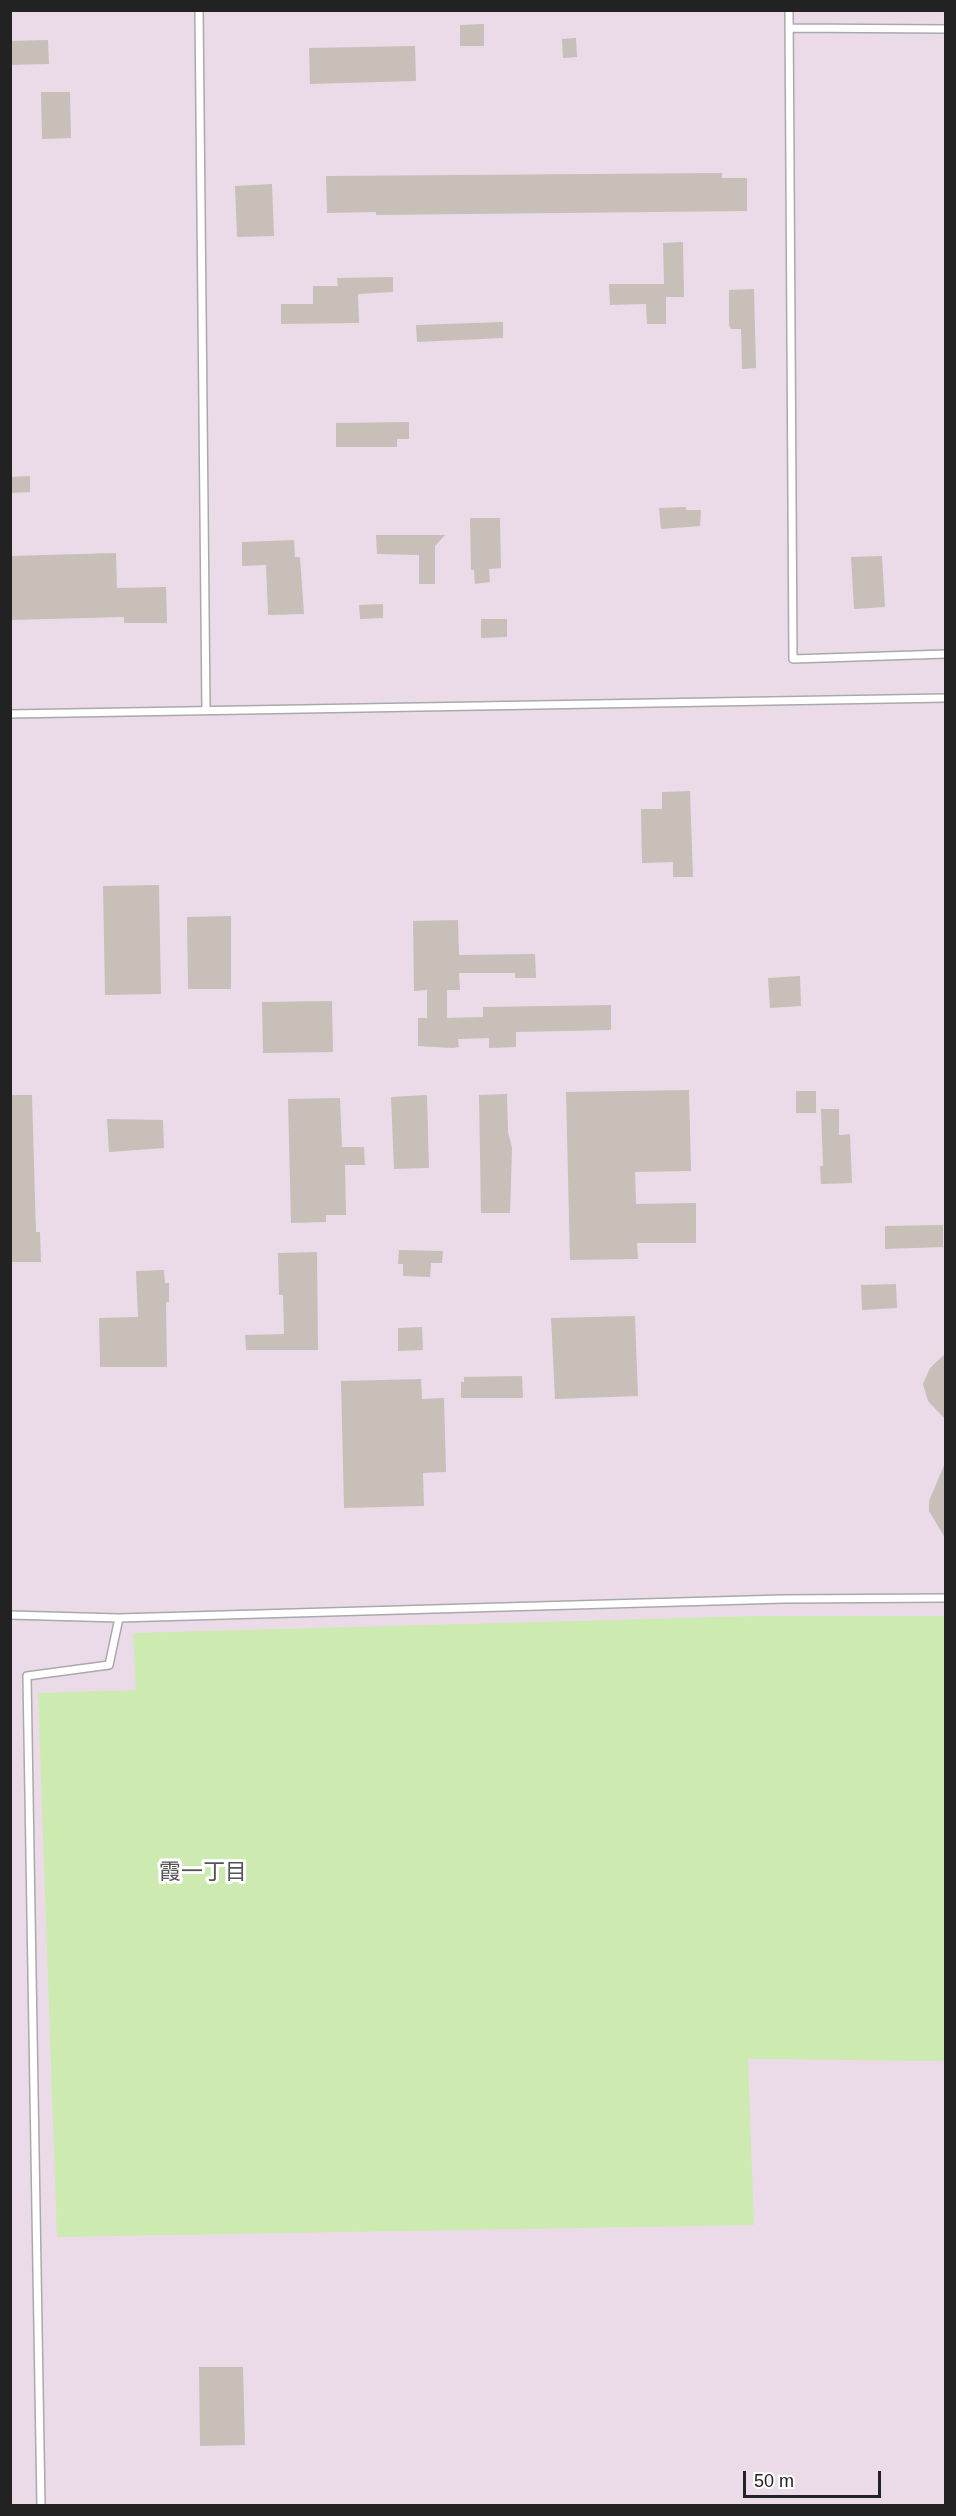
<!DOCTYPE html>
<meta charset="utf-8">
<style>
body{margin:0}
#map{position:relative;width:956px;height:2516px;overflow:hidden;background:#f2efe9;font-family:Arial,sans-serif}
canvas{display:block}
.frame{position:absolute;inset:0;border:12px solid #222;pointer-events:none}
.scale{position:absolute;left:743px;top:2471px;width:138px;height:27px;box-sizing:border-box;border:3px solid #222;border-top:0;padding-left:8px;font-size:18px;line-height:21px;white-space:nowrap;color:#222;-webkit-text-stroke:4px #fff;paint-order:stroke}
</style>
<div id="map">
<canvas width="956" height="2516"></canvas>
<div class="frame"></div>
<div class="scale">50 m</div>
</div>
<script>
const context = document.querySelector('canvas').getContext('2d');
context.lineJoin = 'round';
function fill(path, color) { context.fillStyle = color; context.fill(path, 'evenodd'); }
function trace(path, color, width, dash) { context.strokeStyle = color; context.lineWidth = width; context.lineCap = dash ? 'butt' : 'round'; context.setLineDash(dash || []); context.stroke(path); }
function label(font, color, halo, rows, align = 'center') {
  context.font = font + ' Arial,"Noto Sans JP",sans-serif'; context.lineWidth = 6; context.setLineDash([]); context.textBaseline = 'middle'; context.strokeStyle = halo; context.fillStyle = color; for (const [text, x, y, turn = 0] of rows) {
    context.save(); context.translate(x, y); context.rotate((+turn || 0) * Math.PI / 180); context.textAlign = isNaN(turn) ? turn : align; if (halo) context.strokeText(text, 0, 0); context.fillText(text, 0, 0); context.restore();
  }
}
fill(new Path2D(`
 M11,11H945V2505L11,2506Z`), '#ebdbe8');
fill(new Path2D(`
 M755,1616H945V2061L748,2059L754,2225L57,2237L38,1693L136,1690L133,1633Z`), '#cdebb0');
fill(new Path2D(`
 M484,24V46H460V25Z
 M576,38L577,57L563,58L562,39Z
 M48,40L49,64L10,65V41Z
 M415,46L416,81L310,84L309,48Z
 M41,92H70L71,138L42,139Z
 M722,173V178H747V211L376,215V212L327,213L326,176Z
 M272,184L274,236L237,237L235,186Z
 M683,242L684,297H666V324H647L646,304L610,305L609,284H664L663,243Z
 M393,277V292L358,294L359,323L281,324V304H313V286H338L337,278Z
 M754,289L756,368L742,369L741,329H731L729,325V290Z
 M503,322V338L417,342L416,325Z
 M409,422V439H397V447H336V423Z
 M30,476V492L10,493V477Z
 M686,507V510H701L700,526L661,529L659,508Z
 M470,518H500L501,568L489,569L490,582L475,584L474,570H471Z
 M376,535H445L435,546V584H419V555L377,554Z
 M294,540L295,557H300L304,614L268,615L266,565L242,566V542Z
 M116,553L117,588L166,587L167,623H124V617L10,620V556Z
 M882,556L885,607L854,609L851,557Z
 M383,604V618L360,619L359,605Z
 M481,619H507V637L481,638Z
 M690,791L693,877H673V862L642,863L641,809H662V792Z
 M159,885L161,994L105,995L103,886Z
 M231,916V989H188L187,917Z
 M458,920L459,955L535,954L536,978H515V973H459L460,990H447V1018L483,1017V1007L611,1005V1030L516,1032V1047L489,1048V1038L458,1039L459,1047L453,1048L418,1046V1018H427V990L414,991L413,921Z
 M800,976L801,1006L770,1008L768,978Z
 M332,1001L333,1052L263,1053L262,1002Z
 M689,1090L691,1171L635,1172L636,1204L696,1203V1243H637L638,1259L570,1260L566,1092Z
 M796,1091H816V1113H796Z
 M507,1094L508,1132L512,1148L510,1213H481L479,1095Z
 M10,1095H32L36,1232H40L41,1262H10Z
 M427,1095L429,1168L394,1169L391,1097Z
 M340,1098L342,1147H364L365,1165H345L346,1215H326V1222L291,1223L288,1099Z
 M821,1109H839V1135L850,1134L852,1183L821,1184L820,1166H823Z
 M107,1119L163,1120L164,1148L109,1152Z
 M943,1225V1247L885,1249V1226Z
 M399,1250L443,1251L442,1263H431L430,1277L403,1276V1264H398Z
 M317,1252L318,1350H246L245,1335L284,1334L283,1295H279L278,1253Z
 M164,1270L165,1283H169V1302H166L167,1367H100L99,1318L138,1317L136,1271Z
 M896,1284L897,1308L862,1310L861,1285Z
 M635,1316L638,1396L555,1399L551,1318Z
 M422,1327L423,1350L398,1351V1328Z
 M945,1354V1419L928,1401L923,1384L930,1368Z
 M522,1376L523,1398H461V1382H464V1377Z
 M421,1379L422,1399L444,1398L446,1472L423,1473L424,1506L344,1508L341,1381Z
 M945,1463V1538L929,1511V1501Z
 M199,2367H243L245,2445L200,2446Z`), '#c7bfb8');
const lane = new Path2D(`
 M199,10L206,710
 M789,10L793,659L946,654
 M789,28L946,29
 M10,714L946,698
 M10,1615L119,1618L783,1599L946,1598
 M41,2506L27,1676L109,1665L119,1618`);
trace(lane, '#a9a9a9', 10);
trace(lane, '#fff', 7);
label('22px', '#555', '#fff', [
 ["霞一丁目",203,1873]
]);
</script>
